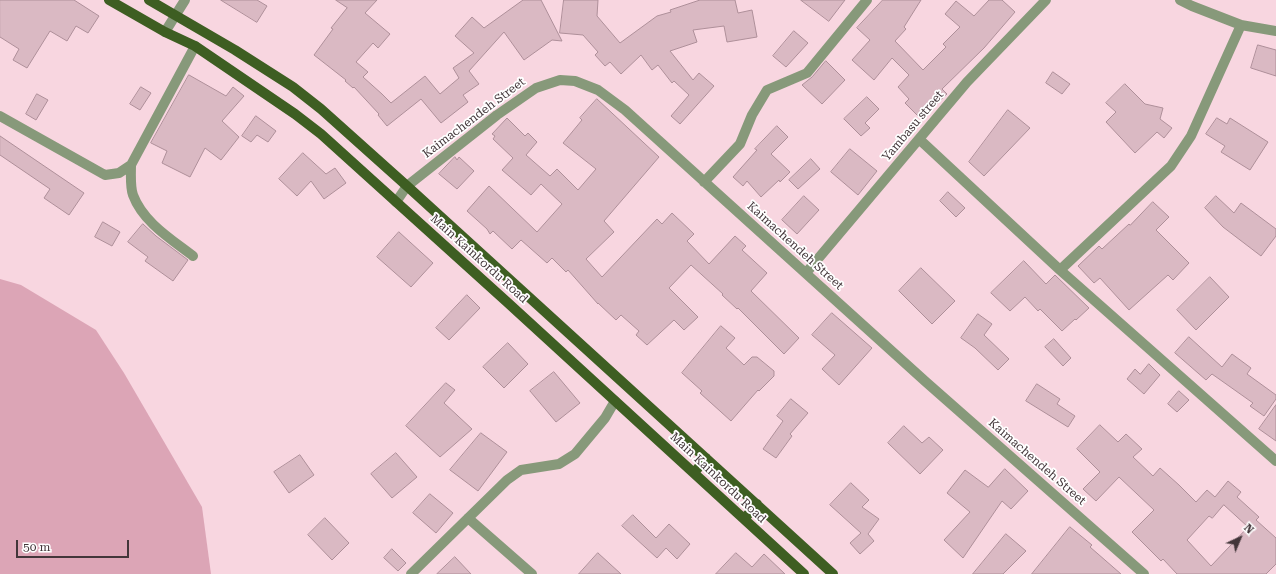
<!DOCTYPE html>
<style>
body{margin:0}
#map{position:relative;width:1276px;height:574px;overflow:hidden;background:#f8d6e0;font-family:"Roboto Serif",serif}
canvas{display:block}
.north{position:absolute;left:1220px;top:518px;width:40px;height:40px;-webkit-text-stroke:3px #fff;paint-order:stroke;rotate:44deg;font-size:11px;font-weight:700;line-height:16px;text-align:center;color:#43363a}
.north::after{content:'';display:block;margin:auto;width:14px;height:18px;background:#43363a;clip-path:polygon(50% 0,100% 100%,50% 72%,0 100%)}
.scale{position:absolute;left:16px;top:540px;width:113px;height:18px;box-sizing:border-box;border:2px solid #43363a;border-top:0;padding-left:5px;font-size:12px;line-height:14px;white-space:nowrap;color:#43363a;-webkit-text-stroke:3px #fff;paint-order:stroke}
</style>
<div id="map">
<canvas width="1276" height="574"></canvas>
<div class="north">N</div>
<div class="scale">50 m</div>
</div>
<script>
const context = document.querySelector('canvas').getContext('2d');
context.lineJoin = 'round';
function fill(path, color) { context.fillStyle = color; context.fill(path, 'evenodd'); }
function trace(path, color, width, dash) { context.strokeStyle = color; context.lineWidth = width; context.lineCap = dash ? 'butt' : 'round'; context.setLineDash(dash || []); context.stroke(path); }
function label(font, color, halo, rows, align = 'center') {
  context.font = font + ' "Roboto Serif",serif'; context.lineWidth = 3.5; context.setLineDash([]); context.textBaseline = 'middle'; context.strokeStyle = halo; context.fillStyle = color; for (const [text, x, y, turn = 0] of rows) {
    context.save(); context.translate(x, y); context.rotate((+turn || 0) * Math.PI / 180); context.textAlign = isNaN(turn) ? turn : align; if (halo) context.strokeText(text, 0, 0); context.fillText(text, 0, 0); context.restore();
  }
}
fill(new Path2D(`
 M0,279L21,285L96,330L124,373L202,507L211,574H0Z`), '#dca5b6');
const building = new Path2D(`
 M0,0H74L99,16L88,33L76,26L67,41L50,31L27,68L13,60L19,49L0,37Z
 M221,0H257L267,6L257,22Z
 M336,0H377L365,13L390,34L378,48L373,43L356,62L368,72L363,77L382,94L391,103L425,76L440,94L459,78L453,68L474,53L455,36L472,17L484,28L523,0H541L562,41L552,40L524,60L504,32L469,71L479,84L463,95L468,102L441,123L421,99L387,126L378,115L379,114L354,87L353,88L345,81L346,80L314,55L333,29L331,28L347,8Z
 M564,0H598L597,16L620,43L657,16L671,12L670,10L700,0H735L738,13L752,10L757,37L727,42L724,26L693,30L697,42L670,51L693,80L699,73L714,86L680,124L671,116L689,95L674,81L672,83L658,65L652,70L641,55L621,74L610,62L605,66L595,55L598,52L583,35L560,33Z
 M801,0H845L829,21Z
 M883,0H921L904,27L906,29L895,41L923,70L946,47L943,44L960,27L945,14L956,1L974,16L989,0H1002L1015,12L984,48L942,89L947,94L921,119L905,103L909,99L898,87L909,75L892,58L874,80L852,60L870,40L857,28Z
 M794,31L808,43L786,67L773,56Z
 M1258,45L1276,50V76L1251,68Z
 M826,61L845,80L822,104L802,85L812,77Z
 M1053,72L1070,84L1062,94L1046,83Z
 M189,75L226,96L233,87L244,96L222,121L239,137L221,160L205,148L190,177L162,163L167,151L151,143Z
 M1125,84L1145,104L1163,108L1160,119L1172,128L1164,138L1157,132L1135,153L1106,122L1116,112L1106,103Z
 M141,87L151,93L140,110L130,104Z
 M37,94L48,100L36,120L26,114Z
 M867,97L879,109L865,123L870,128L861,136L844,119Z
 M597,99L659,157L604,221L614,232L586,259L602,277L657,219L662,224L672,213L694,234L687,241L709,264L735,236L746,246L742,250L767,273L751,291L799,338L784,354L738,308L737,309L722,295L723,294L691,265L669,288L698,317L684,330L674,320L647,345L636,335L639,331L621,315L616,320L598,303V304L568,270L566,272L552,258L547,263L521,240L512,249L493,231L490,234L487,229L467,211L489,186L537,232L562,204L541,184L531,195L502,170L513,158L493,139L495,136L492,134L507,118L525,136L528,133L537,142L526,155L550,176L557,169L578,190L596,169L563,143L582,120L580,118Z
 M1008,110L1030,128L984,176L969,162Z
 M256,116L276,131L268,142L257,135L251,142L242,136Z
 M1217,118L1227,124L1230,118L1268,142L1250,170L1221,152L1225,146L1206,134Z
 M777,126L788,137L771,154L790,172L780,182L779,180L761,197L747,181L743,186L733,177L757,150L755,149Z
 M0,136L84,193L69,215L44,198L50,189L0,155Z
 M850,149L877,171L858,195L831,172Z
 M303,153L326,174L335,168L346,183L324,199L311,181L297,196L279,179Z
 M455,157L457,160L459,157L474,171L457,189L439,174Z
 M811,159L820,169L798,189L789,180Z
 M948,192L965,208L956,217L940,201Z
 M804,196L819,210L797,234L782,220Z
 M1216,196L1234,213L1241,203L1276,229V236L1261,256L1223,227L1205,208Z
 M1153,202L1169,217L1156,230L1189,263L1173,280L1168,275L1129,310L1100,278L1094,283L1078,266L1099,246L1102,249L1129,224L1130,225Z
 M103,222L120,232L112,246L95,237Z
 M143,224L156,236L188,260L173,281L145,261L148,257L128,242Z
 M399,232L433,263L411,287L377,257Z
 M1024,261L1046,284L1055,275L1089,308L1076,320L1075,319L1062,331L1040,309L1038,311L1025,297L1010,311L991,293Z
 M921,268L955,301L932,324L899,291Z
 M1210,277L1229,297L1196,330L1177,310Z
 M467,295L480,308L449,340L436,328Z
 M832,313L872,348L839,385L822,369L835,355L812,335Z
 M978,314L992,324L984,335L1009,359L998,370L975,348L961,338Z
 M721,326L735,338L726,348L744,365L752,357H757L774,371V376L759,391L758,390L731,421L700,393L702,391L682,373Z
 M1189,337L1222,367L1232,354L1251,368L1247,374L1276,395V399L1264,416L1250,406L1253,403L1212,374L1206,380L1175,353Z
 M1054,339L1071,358L1063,366L1045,347Z
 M508,343L528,364L504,388L483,367Z
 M1149,364L1160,375L1144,394L1127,379L1135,369L1140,374Z
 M554,372L580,403L556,422L530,391Z
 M446,383L455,390L444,403L472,429L440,457L406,426Z
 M1037,384L1060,399L1057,404L1075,416L1068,427L1026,401Z
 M1179,391L1189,400L1177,412L1168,404Z
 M791,399L808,413L790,434L792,436L776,458L763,449L783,421L777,416Z
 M1276,405V441L1259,429Z
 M1100,425L1118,442L1126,434L1142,449L1133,457L1153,476L1160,468L1179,485L1196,502L1207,490L1215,497L1228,481L1241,492L1237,497L1259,517L1256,520L1276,538V564L1266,574H1177L1163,559L1161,561L1132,532L1154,510L1119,477L1096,501L1083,489L1100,472L1077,449ZM1224,505L1248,527L1211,566L1187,540L1209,516L1212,518Z
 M904,426L922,443L929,437L943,450L920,474L888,443Z
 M481,433L507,452L478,491L450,470Z
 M396,453L417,477L392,498L371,474Z
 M300,455L314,475L289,493L274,472Z
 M1005,469L1028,491L1011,509L1002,501L963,558L944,540L970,512L947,493L965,470L988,487Z
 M851,483L869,500L862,507L879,519L868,534L874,541L860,554L850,543L861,533L830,505Z
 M430,494L453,513L436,533L413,513Z
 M633,515L656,538L669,524L690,544L677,559L666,548L657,558L622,526Z
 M325,518L349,543L332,560L308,535Z
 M1070,527L1092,545L1090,547L1121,574H1032Z
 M1006,534L1026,551L1003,574H973Z
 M392,549L406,563L398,571L384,558Z
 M598,553L621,574H579Z
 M736,553L752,567L764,554L785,574H716Z
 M455,557L471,574H437Z`);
fill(building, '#dab9c3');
trace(building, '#ae8f99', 1);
trace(new Path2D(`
 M1180,0L1192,6L1241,25L1276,31
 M165,32L185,0
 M0,116L105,175L119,173L131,165L195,46
 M919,139L1060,270L1276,461
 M131,165C131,174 130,187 133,195C143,222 171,239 193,256
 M704,182L740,144L752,115L767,90L807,73L867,0
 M396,202L407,186L497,115L536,88L560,80L575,81L598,90L625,110L926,382L1144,574
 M1060,270L1171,166L1191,136L1241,25
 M806,273L967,82L1046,0
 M468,518L532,574
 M411,574L507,480L521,470L559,464L575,454L605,418L615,401`), '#87997a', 10);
trace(new Path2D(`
 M109,0L165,32L195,46L295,114L321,134L507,302L804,574
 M149,0L235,50L293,87L321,109L407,186L833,574
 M694,473L706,458
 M744,519L757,504`), '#3e5e22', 10);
label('12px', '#43363a', '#fff', [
 ["Kaimachendeh Street",474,118,-37],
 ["Yambasu street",913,126,-50],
 ["Kaimachendeh Street",795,246,42],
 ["Main Kainkordu Road",479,259,42],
 ["Kaimachendeh Street",1037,462,41],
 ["Main Kainkordu Road",718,478,43]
]);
</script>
